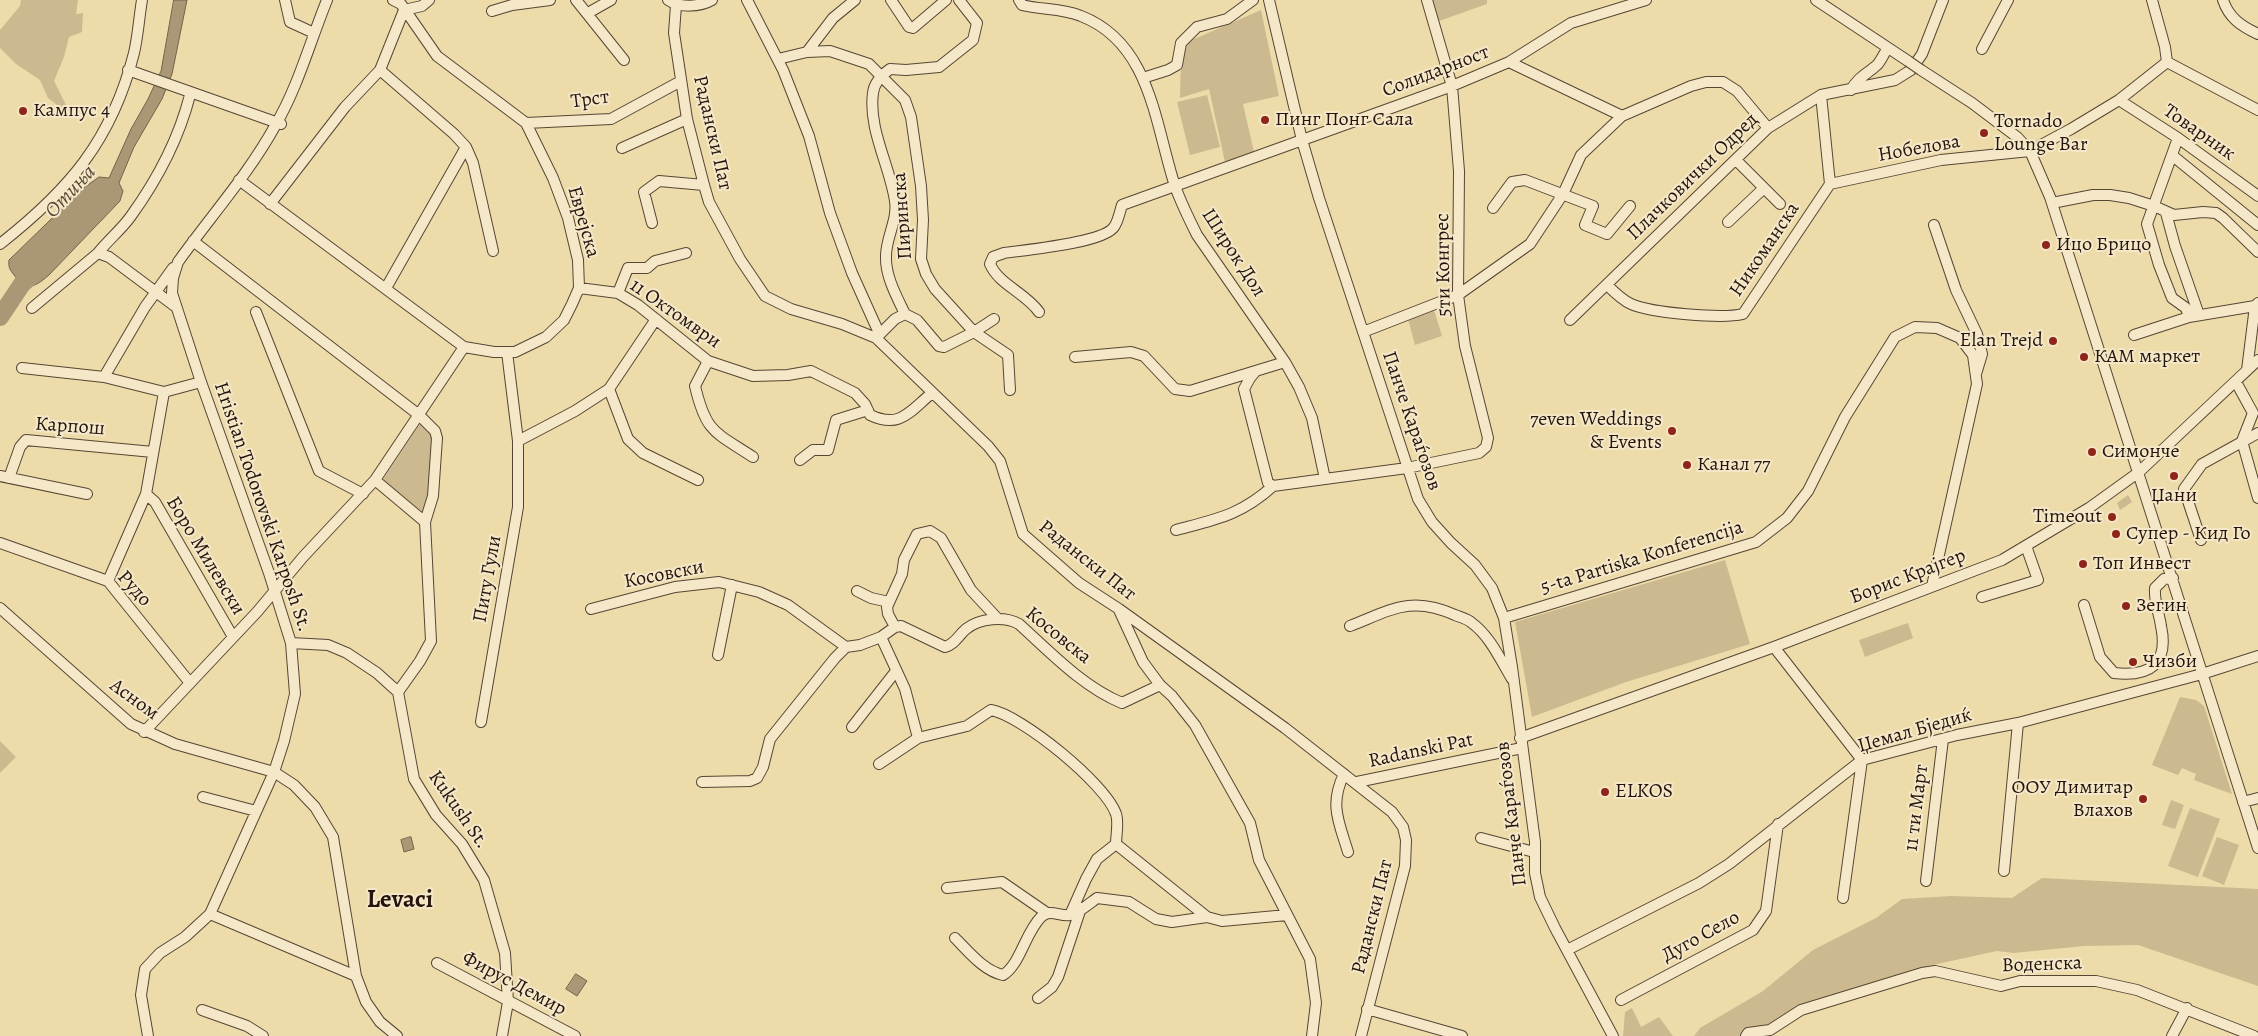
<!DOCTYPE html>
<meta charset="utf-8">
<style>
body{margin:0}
canvas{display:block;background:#eedbaa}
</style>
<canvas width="2258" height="1036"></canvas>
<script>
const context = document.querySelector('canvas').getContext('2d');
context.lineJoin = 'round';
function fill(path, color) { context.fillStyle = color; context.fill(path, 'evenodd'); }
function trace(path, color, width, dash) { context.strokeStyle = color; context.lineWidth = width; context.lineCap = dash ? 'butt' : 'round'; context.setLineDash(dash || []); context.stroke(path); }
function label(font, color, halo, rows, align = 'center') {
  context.font = font + ' Alegreya,serif'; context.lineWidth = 4; context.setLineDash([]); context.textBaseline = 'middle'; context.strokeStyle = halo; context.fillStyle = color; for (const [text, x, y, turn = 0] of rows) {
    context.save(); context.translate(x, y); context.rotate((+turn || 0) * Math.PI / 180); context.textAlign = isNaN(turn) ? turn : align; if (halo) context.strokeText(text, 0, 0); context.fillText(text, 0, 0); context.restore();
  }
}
fill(new Path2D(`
 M21,0H78L76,14L83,13L82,32L69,37L64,57L54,81L68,109L66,112L48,98L40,80L16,64L0,48V30L20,6Z
 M1433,0H1487V4L1439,21Z
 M1261,10L1279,96L1243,104L1254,152L1225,162L1209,89L1180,98L1181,53L1192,40Z
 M1207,95L1220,147L1190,155L1177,102Z
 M1434,310L1442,336L1415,345L1408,319Z
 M420,424L432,436L433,439C432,457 434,499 423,512L383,482L384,478Z
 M2128,495L2132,502L2120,510L2117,503Z
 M1725,560L1750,644L1626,682L1532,717L1515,622Z
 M1908,623L1913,638L1865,657L1859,640Z
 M2180,697L2196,700L2204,706L2232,794L2194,780L2196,774L2182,768L2178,775L2152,765Z
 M0,741L16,757L0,773Z
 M2171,800L2184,805L2175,829L2162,825Z
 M2190,808L2220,819L2198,877L2168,866Z
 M2217,837L2239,845L2224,885L2202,876Z
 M2042,878L2258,889V986L2138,945L2084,946L2014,953L1997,951L1928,966L1797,1007L1766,1027L1744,1032L1740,1036H1694L1700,1028L1763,991L1813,950L1876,918L1902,899L1952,896L2012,898Z
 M1632,1008L1641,1027L1659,1017L1673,1036H1623L1625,1012Z`), '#ccb98f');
const water = new Path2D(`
 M174,0H187L172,74L162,99L134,147L119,183L123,191L120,201L49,275C35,287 27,292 14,275C10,270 8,267 9,260L82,189L99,177L109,178L131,129L148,99L161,71Z
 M411,837L414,849L404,852L401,840Z
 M576,974L587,981L577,996L566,989Z`);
fill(water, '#a99775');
trace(water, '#74634b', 1);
trace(new Path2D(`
 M0,317L22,284L38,270`), '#a99775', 18);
const minor = new Path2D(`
 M285,0L290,22L314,33
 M576,0L624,60
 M668,0C679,8 700,7 712,0
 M747,0L783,70L809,136L830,213L852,273L879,333
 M891,0L909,27L913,28L946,0
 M1019,0L1022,5C1041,10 1062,8 1081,16C1151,43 1155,125 1175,186C1181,203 1189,219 1197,235L1285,362L1299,387L1312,418L1325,479L1407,468L1479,453L1486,447L1488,438L1465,346L1458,295L1459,171L1452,86L1427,0
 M1269,0L1302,140L1319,198L1418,499L1432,522L1451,543L1475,565L1492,588L1504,618L1512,667L1535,842V873L1540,897L1555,928L1613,1036
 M1816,0L1908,61
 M2152,0L2165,47L2167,62L2258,110
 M2223,0C2229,18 2241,26 2258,34
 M676,5L674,33L687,119L704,185L709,202L740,259L765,296L791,309L842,324L876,338L988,446L1000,461L1023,534L1079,583L1119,609L1285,728L1392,812L1403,827L1406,840L1405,866L1361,1036
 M404,10L422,6L429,0
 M492,11L512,5L550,0
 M588,13L611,0
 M1982,49L2008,0
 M807,52L833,18L855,0
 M778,59L807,52L830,51L869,64L905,100L911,117L921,186L923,220L921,259L926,274L935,289L974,332L1008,355L1010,390
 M1509,62L1622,116
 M128,70L281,124
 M380,70L454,134L466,147L473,163L493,251
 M1921,70L1972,103L2017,137L2030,151L2050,197L2258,848
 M1143,78L1168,70L1177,65L1181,43L1197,27L1227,19L1253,0
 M1851,90C1857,78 1867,74 1877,65C1881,61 1884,53 1888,48
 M2119,100L2178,138L2258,196
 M526,123L611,119L681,81
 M2178,138L2147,224L2159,265L2172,298L2186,308L2189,317
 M622,148L687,119
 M2173,156L2258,225
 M1736,160L1780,204
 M239,180L464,347L494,352H515L546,337L564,320L572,304L579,288L578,260L568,218L553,178L526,123L437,56L401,4L393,0
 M1830,184L1941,160L2030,151L2071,129L2119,100L2167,62
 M2052,203L2093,195H2110L2129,198L2154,206L2174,215L2203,212L2216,213L2223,218L2258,252
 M270,204L345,107L380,70L404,10
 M1493,208L1512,182L1525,180L1593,206L1585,225L1607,234L1630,206
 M2166,213L2175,246L2199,315
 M1728,222L1764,188
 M652,223L644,192L659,181L704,185
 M1934,225L1956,290L1977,334L1982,354L1976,374
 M193,241L419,415L435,431L437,438L433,496L425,522L431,641L420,661L398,692
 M0,244C69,190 112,140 134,53C138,36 139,18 142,0
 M98,253C108,240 122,229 131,216C157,180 179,138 190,95
 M1607,285C1614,292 1622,300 1631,304C1651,313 1722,319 1743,314L1830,184L1821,95
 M386,288L466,147
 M579,288L618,293L638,305L708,361L753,376L788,375L811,371L855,393L865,404L870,415C900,429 909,412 932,393
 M618,293L628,268H647L655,261L686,253
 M32,308L98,253L109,257L176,307
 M256,312L319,471L363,494
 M1039,312C1026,293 999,285 990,264L993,257L1004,253C1025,250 1103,243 1114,227C1118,222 1120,211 1122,205L1452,86L1509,62L1571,23L1646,0
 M905,314C897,297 885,276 886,256C886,237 898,220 895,201C890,166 868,129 873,93C874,83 883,74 890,69L906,70L939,67L973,40L977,23L959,0
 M1570,320L1768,128L1821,95L1895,80L1911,70L1922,54L1943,0
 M1363,332L1458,295L1530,244L1563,194L1581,155L1622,116L1691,86L1706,82H1723L1737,91L1768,128
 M2134,335L2189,317L2255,306
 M877,337L895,319L905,314L917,320L939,346L944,347L974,332L994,319
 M1075,357L1131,352L1144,356L1175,389L1190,391L1285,362
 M708,361L695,386C706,433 715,432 753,457
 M22,368L104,377L164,392L201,382
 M2247,370L2255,306L2258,303
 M1255,372L1250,378L1244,389L1268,483L1273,486L1325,479
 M104,377L145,307L173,268
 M2236,382L2253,413L2242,441L2258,498
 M609,389L628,439L643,453L698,480
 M518,441L575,411L609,389L656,319
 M800,460L813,450H828L836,420L868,410
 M0,476L87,494
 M9,478L20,447L26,440L153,452
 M375,480L425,522
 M146,494L155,502L233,637
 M1176,530C1217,519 1241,515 1273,486
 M2201,540L2184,489L2202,464L2258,433
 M0,543L108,581L190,683
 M108,581L146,494L164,392
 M857,591L871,598L889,602
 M1982,597L2038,580L2026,546
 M2084,605L2100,657L2114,673C2150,677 2169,664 2161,626C2159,612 2154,603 2155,588L2164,579L2173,578
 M0,608L131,724L175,744L274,772L294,785L315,807L333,837L356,976L366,1002L380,1022L397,1036
 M591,609L675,587L719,582L759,592L788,605L846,647
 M1119,610L1143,662L1160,685L1172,696L1195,725L1250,823L1259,860L1310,959L1316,1003L1312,1036
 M1504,618L1756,542L1787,518L1808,491L1845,417L1895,337L1915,327L1937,328L1960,338L1973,355L1977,384L1932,586
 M1350,626C1391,610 1411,595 1455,615C1460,617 1468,619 1472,623C1490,636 1501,661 1512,679
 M895,627L888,614L887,607L902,574L904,560L917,534L930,531L941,538L971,590L997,618
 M881,637L905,689L918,738
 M291,643L328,645L347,653L377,673L398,692L414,779L436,815L462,844L484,880L505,953L508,1002L502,1036
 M1774,647L1862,760L1843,898
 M718,655L732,585
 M481,722L518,507V441L507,352
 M852,727L896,671
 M144,732L257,612L303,557L375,480L464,347
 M1520,738L1774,647L2002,560L2089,508L2139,472L2258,360
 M879,764L918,738L967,726L991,710C1021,715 1106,784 1116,814C1119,822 1116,835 1116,844L1097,859L1086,879L1070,915
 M1344,774C1329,805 1339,822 1348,852
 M702,782L750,781L757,778L763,767L770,739L835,658L846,647L860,645L881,637L895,627L901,626L945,647C955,644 958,636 966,629C980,618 1004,616 1019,624C1050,652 1083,687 1122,703L1160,685
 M1357,782L1522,748
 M203,797L256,811
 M2243,802L2258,798
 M1481,838L1534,852
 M1116,844L1207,917L1222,921L1287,915
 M2004,871L2018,723
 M1926,881L1943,739
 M947,888L1002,882L1047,913
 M210,914L356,976
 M955,938C969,952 984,971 1003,975C1020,965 1025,933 1041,917C1050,908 1060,917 1070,915C1079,913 1090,903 1097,898L1129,902L1156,919L1172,922L1207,917
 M1567,950L1699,883L1729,864L1862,760L1957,735L2018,723L2202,674L2258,656
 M437,963L575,1036
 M1038,998L1052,987L1058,977L1081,908
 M1621,1000L1753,930L1766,911L1778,824
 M1367,1009L1462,1036
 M202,1010L247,1026L263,1036
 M148,1036L141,995L145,969L160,953L185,937L210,914L274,772L284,741L295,694L291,643L269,573L201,382L172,293L173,278L178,262C210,217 248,175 275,126C298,87 310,42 327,0
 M1746,1036L1748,1033L1770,1030L1801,1010L1922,973L1935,971L2001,986L2020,981H2096L2137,990L2254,1036
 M2172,1036L2187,1008`);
trace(minor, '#564634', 12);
trace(minor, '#f4e8c8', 10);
const minorBridge = new Path2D(`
 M1908,61L1921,70`);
trace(minorBridge, '#564634', 12, []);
trace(minorBridge, '#f4e8c8', 10);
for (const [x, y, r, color] of [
 [23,111,5,"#8f2418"],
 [1265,120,5,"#8f2418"],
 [1984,133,5,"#8f2418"],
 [2046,245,5,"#8f2418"],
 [2053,341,5,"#8f2418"],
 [2084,357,5,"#8f2418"],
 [1672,431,5,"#8f2418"],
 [2092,452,5,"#8f2418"],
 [1687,465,5,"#8f2418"],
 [2174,476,5,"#8f2418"],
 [2112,517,5,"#8f2418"],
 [2116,534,5,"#8f2418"],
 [2083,564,5,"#8f2418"],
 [2126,606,5,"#8f2418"],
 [2133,662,5,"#8f2418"],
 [1605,792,5,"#8f2418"],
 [2143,799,5,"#8f2418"]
]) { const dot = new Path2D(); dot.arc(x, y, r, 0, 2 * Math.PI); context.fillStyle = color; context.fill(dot); trace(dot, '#f4e8c8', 2); }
label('20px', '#24140d', '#f4e8c8', [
 ["Солидарност",1436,72,-21],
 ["Трст",590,100,-8],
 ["Радански Пат",712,133,77],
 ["Товарник",2199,133,35],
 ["Нобелова",1919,149,-10],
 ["Плачковички Одред",1693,177,-44],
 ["Пиринска",903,216,-94],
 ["Еврејска",583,222,74],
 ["Никоманска",1765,250,-56],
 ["Широк Дол",1233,253,57],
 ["5ти Конгрес",1444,265,-91],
 ["11 Октомври",675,314,35],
 ["Панче Караѓозов",1411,421,71],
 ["Карпош",70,427,4],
 ["Hristian Todorovski Karposh St.",262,507,71],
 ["Боро Милевски",205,556,59],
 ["5-ta Partiska Konferencija",1642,558,-17],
 ["Радански Пат",1087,561,38],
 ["Косовски",664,575,-11],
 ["Борис Крајгер",1908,577,-21],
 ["Питу Гули",488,579,-80],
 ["Рудо",134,589,48],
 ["Косовска",1058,636,39],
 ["Асном",134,700,36],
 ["Џемал Бједиќ",1915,731,-16],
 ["Radanski Pat",1421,751,-12],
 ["11 ти Март",1917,808,-83],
 ["Kukush St.",458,810,55],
 ["Панче Караѓозов",1512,814,-97],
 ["Радански Пат",1373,917,-76],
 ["Дуго Село",1701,937,-29],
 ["Воденска",2042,965,-2],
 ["Фирус Демир",514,984,28]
]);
label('20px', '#24140d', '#f4e8c8', [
 ["Кампус 4",33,111],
 ["Пинг Понг Сала",1275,120],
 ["Tornado",1994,122],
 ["Lounge Bar",1994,145],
 ["Ицо Брицо",2056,245],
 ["Elan Trejd",2043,341,"right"],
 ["КАМ маркет",2094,357],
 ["7even Weddings",1662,420,"right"],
 ["& Events",1662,443,"right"],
 ["Симонче",2102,452],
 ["Канал 77",1697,465],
 ["Џани",2174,496,"center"],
 ["Timeout",2102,517,"right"],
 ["Супер - Кид Го",2126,534],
 ["Топ Инвест",2093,564],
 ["Зегин",2136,606],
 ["Чизби",2143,662],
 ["ООУ Димитар",2133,788,"right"],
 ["Влахов",2133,811,"right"],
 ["ELKOS",1615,792]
], 'left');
label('italic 21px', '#594837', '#f4e8c8', [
 ["Отиња",71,192,-47]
]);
label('bold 25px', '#24140d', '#f4e8c8', [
 ["Levaci",400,901]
]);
</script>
